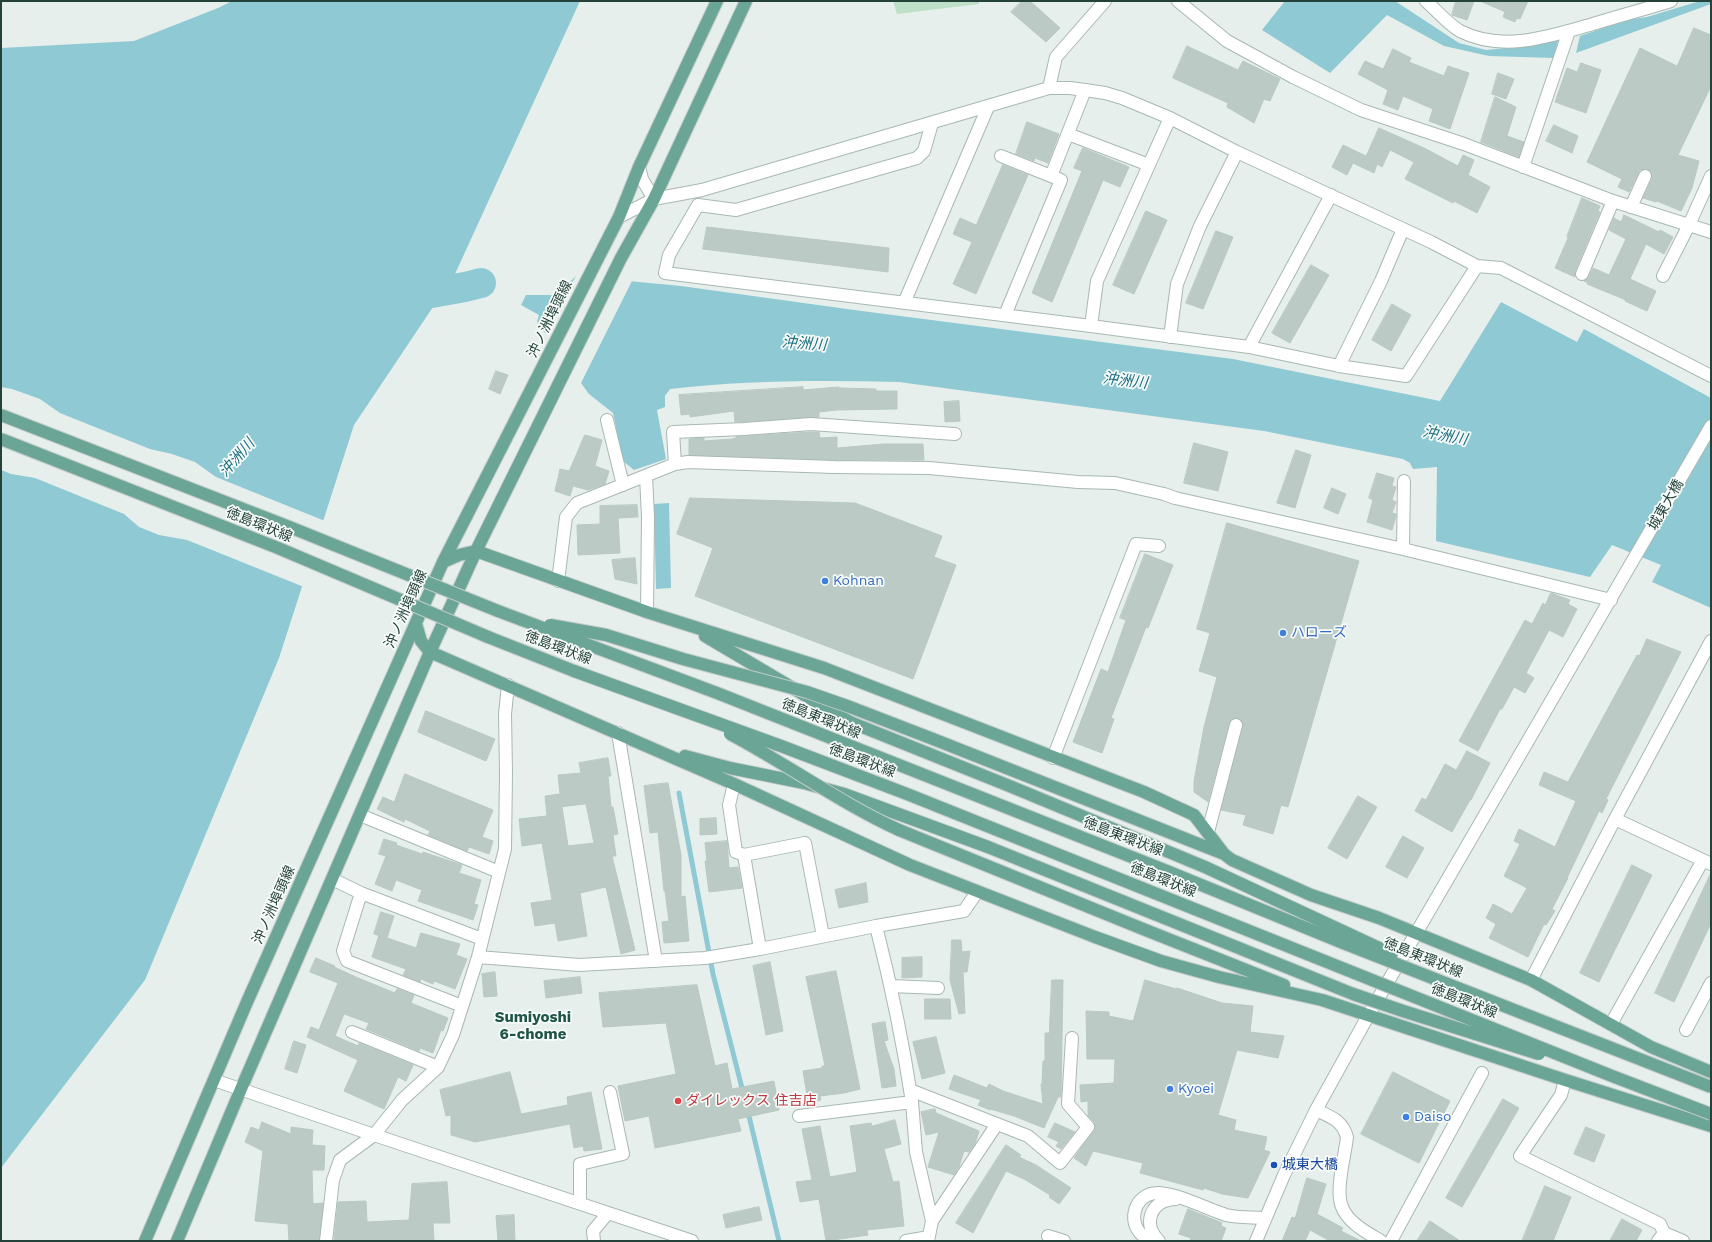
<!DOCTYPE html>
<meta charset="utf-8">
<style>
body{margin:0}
#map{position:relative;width:1712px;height:1242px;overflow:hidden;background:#e6efeb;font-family:"Work Sans",sans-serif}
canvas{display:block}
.frame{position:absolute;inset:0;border:2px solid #24423a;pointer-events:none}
</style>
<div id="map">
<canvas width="1712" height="1242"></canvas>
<div class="frame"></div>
</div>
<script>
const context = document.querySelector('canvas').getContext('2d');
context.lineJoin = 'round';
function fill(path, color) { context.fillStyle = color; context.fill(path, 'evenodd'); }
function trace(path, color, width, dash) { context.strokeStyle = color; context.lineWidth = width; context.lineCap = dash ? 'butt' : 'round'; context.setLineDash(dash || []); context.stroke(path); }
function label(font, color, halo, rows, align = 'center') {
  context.font = font + ' "Work Sans","Noto Sans JP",sans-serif'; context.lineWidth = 3.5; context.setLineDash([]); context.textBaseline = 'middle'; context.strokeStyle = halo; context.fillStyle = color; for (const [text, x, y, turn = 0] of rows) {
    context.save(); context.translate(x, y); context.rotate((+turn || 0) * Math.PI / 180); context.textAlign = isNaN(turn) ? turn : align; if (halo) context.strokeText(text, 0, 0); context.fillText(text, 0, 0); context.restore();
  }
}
fill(new Path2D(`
 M893,1H979V4L897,14Z`), '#bfe0c8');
fill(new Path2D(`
 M232,1H580L455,274L354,425L279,658L145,980L1,1168V48L134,41L218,8Z
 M1285,1H1395L1459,43L1486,50L1525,46L1558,40L1554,58L1489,56L1444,46L1387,15L1330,73L1262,30Z
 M1700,1H1711V4L1576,53L1580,36L1627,20L1647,17Z
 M576,276L681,286L854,310L1233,359L1440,401L1501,302L1577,342L1584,329L1711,398V608L1652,582L1661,565L1612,545L1590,577L1436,541L1437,467L1413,469L1410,463L1403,459L1264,431L899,382C822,380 746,380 670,389L665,396V407L657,410L666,459L634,470L623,461L613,413L589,394L537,322L539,315L521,305L526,295H557Z
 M669,503L671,588L656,589L654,504Z`), '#8ec9d4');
fill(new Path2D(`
 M577,274L633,279L580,385L544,336Z
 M1,387L12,389L40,399L60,413L150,449L172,454L195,462L216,477L325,521L304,587L187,540L159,535L139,527L124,514L35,478L11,474L1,470Z`), '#e6efeb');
trace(new Path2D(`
 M679,793L713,974L743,1092
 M748,1112L779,1241`), '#8ec9d4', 5);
trace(new Path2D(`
 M404,298L465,287L481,283`), '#8ec9d4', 30);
const building = new Path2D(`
 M1022,1H1030L1060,28L1046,42L1011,12Z
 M1456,1H1474L1467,20L1452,15Z
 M1480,1H1528L1520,19L1517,18L1515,22L1503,17L1505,12Z
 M1694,28L1711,35V86L1678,155L1699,161L1692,188L1681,211L1657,201L1656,202L1643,198L1652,179L1651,172L1648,169L1640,170L1629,192L1618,187L1622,179L1587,162L1640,48L1677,66Z
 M1187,46L1238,70L1243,61L1280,79L1270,101L1264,99L1254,123L1227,107L1228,103L1173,78Z
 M1393,49L1411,58L1409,62L1444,76L1448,66L1469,73L1450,129L1429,121L1433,109L1403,96L1398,110L1383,104L1388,90L1358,74L1365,61L1383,69Z
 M1581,63L1601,70L1586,113L1555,102L1567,68L1577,72Z
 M1498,73L1514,79L1506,99L1492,94Z
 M1495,97L1516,107L1507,136L1524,142L1519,157L1481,142Z
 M1027,122L1059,134L1048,163L1035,158L1034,161L1016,154Z
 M1554,125L1578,136L1572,153L1546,141Z
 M1379,128L1424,148L1458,166L1463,155L1474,160L1468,175L1490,187L1477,213L1454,201L1453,203L1405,179L1414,162L1390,150L1382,167L1377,164L1374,173L1353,163L1347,175L1332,167L1343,145L1366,156Z
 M1083,148L1129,167L1120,187L1103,180L1052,302L1032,293L1082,171L1074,168Z
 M1003,165L1028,175L976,294L953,284L972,242L953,234L960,218L976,225Z
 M1582,198L1600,206L1598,211L1600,212L1575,271V277L1555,268L1568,238L1567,237Z
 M1146,211L1167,220L1134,294L1113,285Z
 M1624,215L1659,232L1660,230L1673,237L1664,254L1646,244L1630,279L1656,291L1647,311L1625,301L1626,300L1587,284L1588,283L1584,281L1589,277L1593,268L1609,275L1626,239L1609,230L1614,218L1621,222Z
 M707,227L889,248L888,272L703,249Z
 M1216,231L1233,237L1203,309L1186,303Z
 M1311,265L1329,275L1290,343L1272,333Z
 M1392,304L1411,315L1391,351L1372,340Z
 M496,371L508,375L500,394L489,389Z
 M803,387V390L839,387V388L876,389V391H897V409L836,410L819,412V417L735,422L734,411L690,417V414L681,415L679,395Z
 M959,401L960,421L945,422L944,402Z
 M811,432H819L820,438L837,437V448L884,444H923L924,460H834L689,455V439L704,438V441L732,439L736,438V437Z
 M585,435L602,440L595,466L609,471L605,484L588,490L573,486L570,496L555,491L560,469L569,471Z
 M1194,443L1228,452L1218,491L1184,483Z
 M1296,450L1311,455L1295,508L1277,503Z
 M1377,473L1394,478L1392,486L1396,487L1392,500L1396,502L1392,513L1396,514V516L1392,530L1367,522L1373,500L1369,498Z
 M1332,488L1346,494L1338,514L1324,508Z
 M690,498L855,503L942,536L934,557L956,565L913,679L695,596L713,548L677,534Z
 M637,505L638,517L618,518L620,553L578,555L577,525L600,524V506Z
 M1227,523L1359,561L1288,807L1281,805L1273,834L1243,825L1246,815L1221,810L1243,727V723L1238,718H1234L1229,723L1208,802L1194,792V781L1204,727L1217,677L1199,671L1210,633L1197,629Z
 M1145,554L1173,565L1148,628L1146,627L1111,718L1114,719L1102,753L1073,742L1101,669L1108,672L1126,620L1120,618Z
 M635,558L637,584L615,579L612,560Z
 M1551,593L1570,600L1568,604L1577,609L1563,637L1549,630L1526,673L1534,678L1525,693L1514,687L1502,709H1500L1478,751L1459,741L1525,620L1532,624L1543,603L1545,605Z
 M1647,639L1681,652L1606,799L1608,800L1602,813L1599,811L1567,878H1568L1552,909L1555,911L1546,925L1544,924L1528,957L1489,938L1496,924L1486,918L1493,904L1512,914L1527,888L1504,876L1520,844L1514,841L1519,829L1555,847L1576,801L1539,785L1544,772L1568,782L1637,655L1639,656Z
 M426,711L495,739L486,761L418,732Z
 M1467,751L1490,763L1471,800H1470L1452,832L1415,811L1422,798L1426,800L1445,764L1456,770Z
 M608,758L611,776H608L611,807H613L618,834L613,835L616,856H612L635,950L621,954L606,887L580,893L587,936L558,941L555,923L535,926L531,903L552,900L542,843L522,846L519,819L547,816L545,796L560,794L558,775L581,773L579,763ZM586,804L594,843L568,846L562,807Z
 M405,774L493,810L482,837L493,841L489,854L469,847L467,851L428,835L430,831L405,819L404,822L377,809L383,797L394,802Z
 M668,783L681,855V897L685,896L689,941L664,943L662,922L669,921L665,891H664L658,832L650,833L644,786Z
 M1358,796L1377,807L1347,859L1328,848Z
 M716,818L717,834L700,835V819Z
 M1403,836L1424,848L1407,878L1386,867Z
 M384,839L397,843L396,845L422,854L423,852L462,865L459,873L481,880L474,904L478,905L473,920L418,901L422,890L396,880L392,891L375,884L386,856L379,854Z
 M727,841L729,868L738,867L742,888L709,892L705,861H707L705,843Z
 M1632,865L1652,875L1599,982L1580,973Z
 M1711,873V923L1674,1002L1655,993Z
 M866,883L868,902L839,908L835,890Z
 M381,912L394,916L387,938L374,934Z
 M421,933L460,944L456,955L467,959L455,989L434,981L433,984L421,979L420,982L403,975L406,969L372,957L379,935L416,948Z
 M952,940H961L962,952L970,951L967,972H963L965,1013L959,1014L950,980Z
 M922,957V977L902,978V958Z
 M316,958L335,966L334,967L358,978L395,993L397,989L414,995L411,1003L448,1018L443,1031L441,1030L433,1053L420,1048L419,1051L366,1029L369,1023L344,1014L335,1036L358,1046L359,1043L413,1065L406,1081L398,1077L384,1109L344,1091L358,1060L307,1037L311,1027L319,1030L338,983L310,972Z
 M770,962L783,1031L766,1035L753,966Z
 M836,971L860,1089L844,1093L820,1096L821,1100L808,1102L803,1071L822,1068V1066H825L806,977Z
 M495,972L497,996L484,997L482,974Z
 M580,977L582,993L546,998L544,981Z
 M1052,980H1063L1061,1097H1058L1044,1128L1014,1116L990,1109V1110L978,1105L981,1100L949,1089L954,1075L987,1088L989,1084L1003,1091L1043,1104L1041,1084H1042L1043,1061H1045V1033H1049Z
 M1145,980L1176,989L1177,988L1222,1003L1253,1006L1250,1032L1284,1036L1278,1058L1237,1050L1218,1115L1236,1120L1234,1130L1267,1137L1264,1150L1270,1152L1248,1198L1222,1194L1204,1188L1203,1190L1140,1173L1143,1163L1093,1151L1086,1166L1074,1158L1095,1128L1094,1122L1088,1116V1101L1081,1102L1080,1085L1114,1083L1115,1059H1087L1086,1011L1109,1012V1016L1133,1021Z
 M697,985L715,1066L727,1063L732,1089L774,1081L779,1110L738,1119L741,1131L655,1148L649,1116L625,1121L618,1086L676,1074L666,1023L603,1027L599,993Z
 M925,999H950L951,1019H925Z
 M885,1022L888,1040L884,1041L894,1069L896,1086L882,1088L872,1024Z
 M936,1037L945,1073L922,1079L913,1042Z
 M294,1041L306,1045L297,1073L285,1069Z
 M510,1072L521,1114L568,1105L567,1097L591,1092L602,1149L584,1151L583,1146L574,1148L570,1124L475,1142L451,1135V1115L446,1116L440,1090Z
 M1393,1072L1450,1101L1419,1163L1361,1134Z
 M1503,1099L1519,1108L1462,1207L1446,1198Z
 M935,1109L936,1113L979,1131L975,1144L969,1152L964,1151L959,1167L954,1175L928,1167L939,1132L926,1135L921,1112Z
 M895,1120L901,1144L884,1149L893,1182L899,1181L904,1226L867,1230L868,1235L826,1241L819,1199L800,1202L796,1182L812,1180L802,1129L820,1126L830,1177L857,1172L850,1126L871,1123L872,1126Z
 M262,1122L291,1134V1127L313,1130L312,1145L325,1146L324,1170H312L313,1204L323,1203L319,1241H289L288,1224L255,1221L263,1151L245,1142L251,1127L259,1130Z
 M1055,1123L1075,1132L1061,1149L1056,1146L1059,1142L1048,1137Z
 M1586,1127L1605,1135L1594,1162L1574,1154Z
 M1006,1145L1021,1155L1019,1157L1036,1165L1071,1188L1059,1204L1049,1197L1050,1195L1024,1179L1006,1171L973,1233L956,1223Z
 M1307,1178L1326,1184L1317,1214L1343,1228L1341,1231L1361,1241H1330L1310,1230L1305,1241H1282L1292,1217L1295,1218Z
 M447,1182L450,1223H433L434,1241H334L338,1202L366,1201L367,1222L409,1220L412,1184Z
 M1545,1186L1571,1197L1553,1241H1522Z
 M759,1207L762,1220L726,1228L723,1215Z
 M1188,1209L1222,1223L1221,1226L1226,1228L1221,1241H1190L1191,1238L1179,1234Z
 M514,1215L515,1241H498L496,1216Z
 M1622,1219L1642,1230L1636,1241H1610Z
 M1430,1221L1460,1241H1417Z`);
fill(building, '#bbcac4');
trace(building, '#b8c9c2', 1);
const minor = new Path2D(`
 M1178,1L1227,41L1293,77L1361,110L1464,144L1613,201L1711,232
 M1426,1C1436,10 1449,25 1460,31C1503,53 1550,36 1593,24C1619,16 1645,9 1671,1
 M1049,88L1056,57L1105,1
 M932,123L924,151L917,158L736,210L698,205L669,255L665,273L1091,326L1249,347L1339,366L1406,376L1477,266
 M1068,134L1149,165
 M1001,156L1061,180L1005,315
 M639,167L642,179L654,199
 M1523,167L1569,31
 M1051,176L1085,90
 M1631,207L1645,176
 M619,217L654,199L702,190L1049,88H1070L1085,90L1105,93L1122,98L1170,118L1237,152L1431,242L1477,266L1501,268L1711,376
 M1582,274L1613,201
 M1663,276L1689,225L1711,176
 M904,303L988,107
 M1091,326L1097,281L1170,118
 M1170,337L1177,284L1200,226L1237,152
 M1249,347L1331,195
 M1339,366L1381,281L1403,229
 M607,420L623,485
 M675,464L688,462L834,467L929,468L1078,482L1115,483L1164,494L1175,498L1403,549L1611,600
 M646,476L648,517L647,612
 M1403,549L1404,481
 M558,581L566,517L577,503L675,464L673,432L744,429L811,424L955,434
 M618,733L656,961
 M1053,758L1136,544L1159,546
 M734,784L729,805L736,852L744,855L805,843L823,936
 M360,815L499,872
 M1615,819L1711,864
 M1208,832L1236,725
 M744,855L760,949
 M332,879L361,893
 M876,926C891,985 903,1042 912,1102
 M478,957L579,965L705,958L760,949L876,926L964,911L977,892
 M1531,980L1615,819L1711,641
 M891,986L938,988
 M462,1006L347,961L343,951L361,893L482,939
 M1611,1024L1703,860
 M1686,1030L1711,983
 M352,1032L438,1067
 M214,1080L374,1135L692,1241
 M1565,1080L1561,1095L1520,1156L1660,1224L1664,1233
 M910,1090L997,1124
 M1316,1110C1331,1117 1342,1120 1347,1137C1345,1156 1335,1190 1342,1207C1348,1223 1368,1233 1381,1241
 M799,1116L912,1102L916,1152L932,1221
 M580,1203V1164L623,1154L610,1092
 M1048,1236L1064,1241
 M326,1241L333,1180L340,1160L374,1135L402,1100L438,1067L453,1035L478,957L505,849L506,773L505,714L508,685
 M594,1241L593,1231L608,1213
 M906,1241L929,1237
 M928,1241L932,1221L997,1124L1028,1136L1060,1163L1088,1127L1068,1104L1072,1038
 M1152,1241C1124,1231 1131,1192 1159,1193C1182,1195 1204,1208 1226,1215C1238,1218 1253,1217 1265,1218
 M1159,1241C1142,1224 1150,1200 1176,1199
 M1256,1241L1284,1175L1316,1110L1368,1016L1711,426
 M1391,1241L1482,1073
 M1658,1241L1664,1233L1683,1241`);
const major = new Path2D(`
 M443,562L459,555L476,551L647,612L824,668L1144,792L1194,815L1224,854L1232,860L1311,895L1379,918L1531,980L1651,1047L1711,1072
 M498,611L522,620
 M416,624L421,641L430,652L734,784L910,865L1095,937L1161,961L1219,977L1322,1000L1565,1080L1711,1126
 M705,636L850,722L1012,787
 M488,637L574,671
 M933,739L1224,854
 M685,756L730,768L804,783L844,794L988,847
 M899,830L1143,929L1284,985
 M145,1241L247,1002L443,562L619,217L639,167L717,1
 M177,1241L241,1089L430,652L476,551L621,258L654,199L746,1`);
trace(minor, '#a8b8b2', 14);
trace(major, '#c2cac8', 14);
trace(minor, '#fff', 12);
trace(major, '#6aa596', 12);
const majorBridge = new Path2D(`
 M1,415L287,526L498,611
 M1,439L278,548L488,637
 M522,620L717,693L1167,871L1343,943L1711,1087
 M550,625L606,635L683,659L807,692L850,707L933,739
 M574,671L781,746L907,794L1612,1076L1711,1114
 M730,734C787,764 840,803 899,830
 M1012,787L1205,867L1392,954
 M988,847L1353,994L1403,1011L1539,1054`);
trace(majorBridge, '#c2cac8', 14, []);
trace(majorBridge, '#6aa596', 12);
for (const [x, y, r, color] of [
 [825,581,4,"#3f7fe0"],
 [1283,633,4,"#3f7fe0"],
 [1170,1089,4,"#3f7fe0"],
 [678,1101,4,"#e0444e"],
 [1406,1117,4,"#3f7fe0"],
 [1274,1165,4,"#1a4fb4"]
]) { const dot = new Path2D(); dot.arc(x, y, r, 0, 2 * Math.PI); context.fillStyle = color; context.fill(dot); trace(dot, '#f7fbf9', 1.5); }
label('14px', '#24423a', '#f7fbf9', [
 ["沖ノ洲埠頭線",550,319,-64],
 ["城東大橋",1666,505,-60],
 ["徳島環状線",259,525,22],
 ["沖ノ洲埠頭線",406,609,-66],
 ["徳島環状線",558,648,21],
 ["徳島東環状線",821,719,22],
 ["徳島環状線",862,761,21],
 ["徳島東環状線",1123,837,21],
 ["徳島環状線",1163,880,22],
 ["沖ノ洲埠頭線",274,905,-66],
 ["徳島東環状線",1423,958,22],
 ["徳島環状線",1464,1001,22]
]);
label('14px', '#366cbe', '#f7fbf9', [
 ["Kohnan",833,581],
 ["ハローズ",1291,633],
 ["Kyoei",1178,1089],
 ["Daiso",1414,1117]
], 'left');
label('14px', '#be3a42', '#f7fbf9', [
 ["ダイレックス 住吉店",686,1101]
], 'left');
label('14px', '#164399', '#f7fbf9', [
 ["城東大橋",1282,1165]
], 'left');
label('italic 15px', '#1c6f80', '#f7fbf9', [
 ["沖洲川",804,344,4],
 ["沖洲川",1125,381,7],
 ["沖洲川",1445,436,11],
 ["沖洲川",237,458,-49]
]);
label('bold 15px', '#1f5548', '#f7fbf9', [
 ["Sumiyoshi",533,1018],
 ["6-chome",533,1035]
]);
</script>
